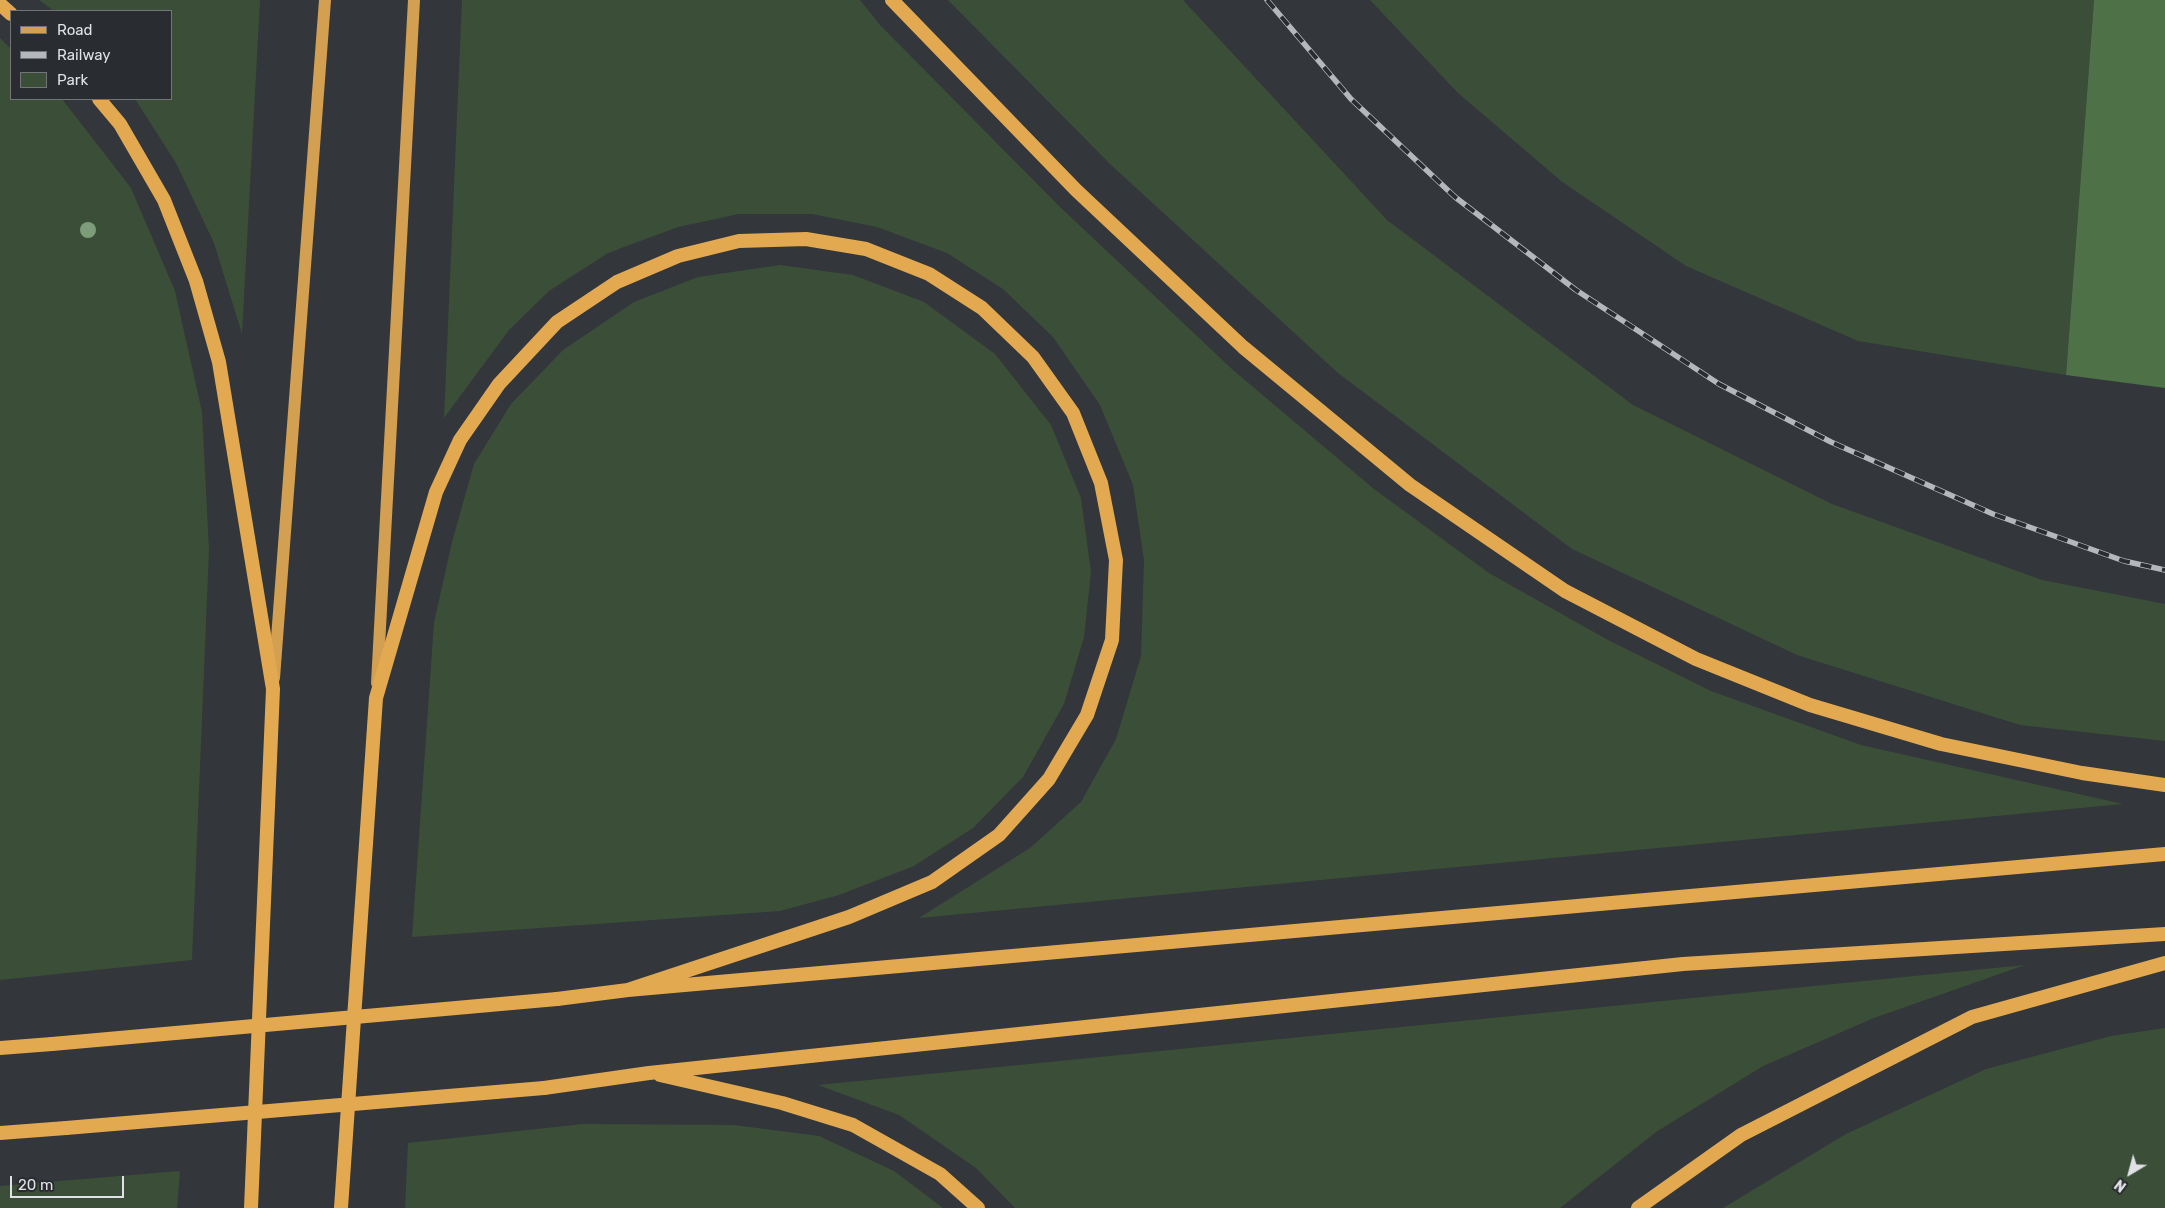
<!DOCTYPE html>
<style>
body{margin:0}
#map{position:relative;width:2165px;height:1208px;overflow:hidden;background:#33363a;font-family:Rubik,sans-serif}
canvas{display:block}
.legend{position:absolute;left:10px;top:10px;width:162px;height:90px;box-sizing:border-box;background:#292c30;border:1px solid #727478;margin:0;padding:6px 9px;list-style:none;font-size:15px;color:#dfe1e4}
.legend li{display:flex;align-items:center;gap:10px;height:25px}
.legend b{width:25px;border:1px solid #727478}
.north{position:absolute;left:2105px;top:1148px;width:50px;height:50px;-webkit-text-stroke:4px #292c30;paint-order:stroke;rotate:217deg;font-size:14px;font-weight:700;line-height:20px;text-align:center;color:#dfe1e4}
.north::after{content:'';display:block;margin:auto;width:18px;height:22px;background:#dfe1e4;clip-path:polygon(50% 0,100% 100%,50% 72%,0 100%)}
.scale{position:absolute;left:10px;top:1176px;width:114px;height:22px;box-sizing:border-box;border:2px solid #dfe1e4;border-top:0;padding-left:6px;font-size:15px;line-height:18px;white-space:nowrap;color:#dfe1e4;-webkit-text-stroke:4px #292c30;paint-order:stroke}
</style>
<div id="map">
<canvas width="2165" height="1208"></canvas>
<ul class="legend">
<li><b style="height:6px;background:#d39f50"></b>Road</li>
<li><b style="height:6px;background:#b5b7ba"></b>Railway</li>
<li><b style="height:14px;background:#3b4f38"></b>Park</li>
</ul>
<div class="north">N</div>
<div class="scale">20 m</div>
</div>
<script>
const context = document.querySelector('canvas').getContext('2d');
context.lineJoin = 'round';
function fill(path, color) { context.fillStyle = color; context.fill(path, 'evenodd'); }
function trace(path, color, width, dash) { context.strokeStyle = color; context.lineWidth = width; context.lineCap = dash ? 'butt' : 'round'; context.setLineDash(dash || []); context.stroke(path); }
fill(new Path2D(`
 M39,0H260L242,334L214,243L176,163L135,99H171V11H54Z
 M462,0H860L880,25L1058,205L1233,370L1374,489L1489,573L1608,640L1711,691L1861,745L2123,804L919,918L1030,848L1081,802L1116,739L1141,656L1144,560L1133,485L1100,405L1053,337L1003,289L947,253L877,227L812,214H739L678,227L608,253L549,291L509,330L444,418Z
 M948,0H1183L1387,220L1633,405L1832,504L2042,580L2165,604V741L2020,725L1797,655L1572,549L1338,373L1110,164Z
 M1370,0H2094L2066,375L1858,341L1686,266L1561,181L1458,93Z
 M0,38L11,49V99H62L131,188L175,291L202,412L209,550L192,960L0,980Z
 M780,265L853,275L924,302L995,354L1051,425L1081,498L1091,572L1084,637L1064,704L1023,777L973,828L914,866L839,895L780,911L412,937L434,623L452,542L474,464L511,404L563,350L634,302L698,277Z
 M2025,965L1874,1018L1763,1066L1656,1132L1560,1208H1015L976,1168L899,1115L818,1085Z
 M2165,1028V1208H1723L1846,1134L1986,1069L2111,1036Z
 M583,1124L734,1125L819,1136L894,1171L943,1208H405L408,1143Z
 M180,1171L177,1208H0V1186Z`), '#3b4f38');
fill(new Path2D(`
 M2094,0H2165V388L2066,375Z`), '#4e7148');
trace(new Path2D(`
 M274,678L325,0
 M377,683L414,0`), '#d39f50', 12);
trace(new Path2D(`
 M892,0L1076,190L1243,347L1410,485L1565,591L1696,659L1810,705L1941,744L2082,773L2165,785
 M0,4L11,14
 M99,99L120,124L164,200L196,281L219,362L273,689L251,1208
 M557,999L628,990L2165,854
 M0,1048L52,1044
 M660,1075L782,1103L853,1125L940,1174L978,1208
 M544,1088L649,1073L1683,964L2165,934
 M0,1133L66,1128
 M341,1208L376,698L436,492L460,440L499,384L557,322L617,282L678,256L739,241L806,239L866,249L929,274L982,308L1033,357L1073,413L1101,483L1116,560L1112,640L1087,715L1049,779L999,835L932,882L849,917L628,990
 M1638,1208L1741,1135L1972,1017L2165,963`), '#e2a951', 14);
const rail = new Path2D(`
 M1267,0L1351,99L1455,197L1576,290L1719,384L1831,442L1993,514L2124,561L2165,570`);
trace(rail, '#b5b7ba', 5.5);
trace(rail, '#292c30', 4, [11]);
trace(new Path2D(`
 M52,1044L557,999
 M66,1128L544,1088`), '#e2a951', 14);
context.fillStyle = '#7c9c7a';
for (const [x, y] of [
 [88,230]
]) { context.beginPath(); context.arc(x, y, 8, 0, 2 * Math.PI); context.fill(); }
</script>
